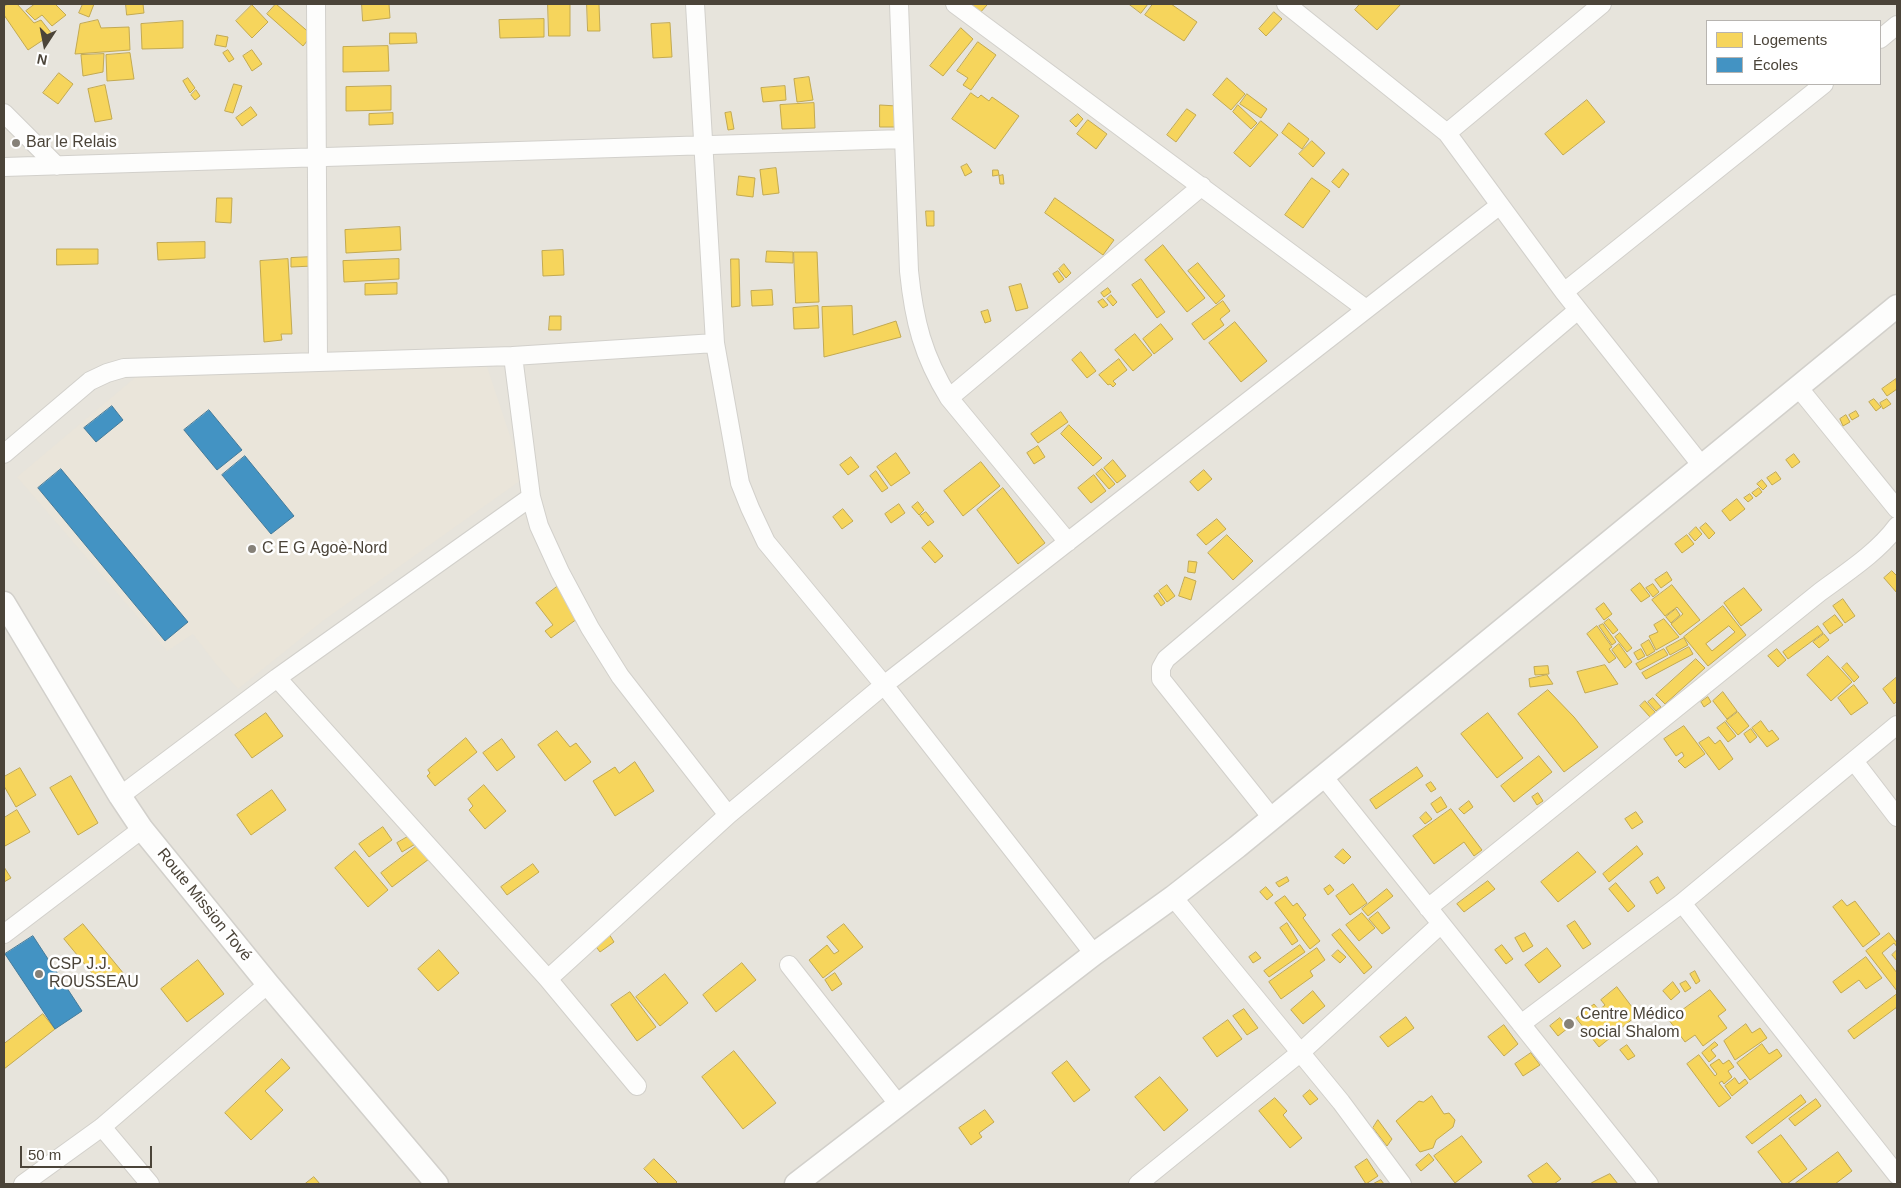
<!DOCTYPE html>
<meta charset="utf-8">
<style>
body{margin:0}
#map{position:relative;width:1901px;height:1188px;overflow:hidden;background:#f4f2ee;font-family:Arial,sans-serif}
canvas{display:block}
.frame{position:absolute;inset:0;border:5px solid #4b4439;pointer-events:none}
.legend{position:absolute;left:1706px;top:20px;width:175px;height:65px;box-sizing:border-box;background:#fff;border:1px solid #b7b4b0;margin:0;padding:6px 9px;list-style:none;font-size:15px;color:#4b4439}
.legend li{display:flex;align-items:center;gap:10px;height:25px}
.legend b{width:25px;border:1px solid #b7b4b0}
.north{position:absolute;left:20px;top:20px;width:50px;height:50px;-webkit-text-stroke:4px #fff;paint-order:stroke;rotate:191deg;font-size:14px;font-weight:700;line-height:20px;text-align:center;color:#4b4439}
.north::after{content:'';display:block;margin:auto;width:18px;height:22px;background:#4b4439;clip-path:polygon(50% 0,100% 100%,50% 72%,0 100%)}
.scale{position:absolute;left:20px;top:1146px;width:132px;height:22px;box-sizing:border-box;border:2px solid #4b4439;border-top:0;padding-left:6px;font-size:15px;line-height:18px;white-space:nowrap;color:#4b4439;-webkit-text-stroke:4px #fff;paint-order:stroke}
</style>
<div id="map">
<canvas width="1901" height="1188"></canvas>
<div class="frame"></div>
<ul class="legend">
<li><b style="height:14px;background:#f6d55c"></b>Logements</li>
<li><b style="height:14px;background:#4393c3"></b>Écoles</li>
</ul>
<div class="north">N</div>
<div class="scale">50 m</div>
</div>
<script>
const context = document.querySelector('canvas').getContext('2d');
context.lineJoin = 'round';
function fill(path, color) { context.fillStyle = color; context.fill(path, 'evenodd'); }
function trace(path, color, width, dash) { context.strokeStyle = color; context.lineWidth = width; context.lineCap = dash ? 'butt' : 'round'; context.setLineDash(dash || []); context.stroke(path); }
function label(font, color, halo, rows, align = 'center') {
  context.font = font + ' Arial,sans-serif'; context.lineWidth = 5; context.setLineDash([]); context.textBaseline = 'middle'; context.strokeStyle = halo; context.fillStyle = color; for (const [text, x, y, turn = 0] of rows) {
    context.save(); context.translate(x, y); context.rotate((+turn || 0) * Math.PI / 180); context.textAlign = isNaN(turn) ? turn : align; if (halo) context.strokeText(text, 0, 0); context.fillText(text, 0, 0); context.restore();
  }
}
fill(new Path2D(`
 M4,4H1897V1184H4ZM1707,21H1880V84H1707Z`), '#e7e4dc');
fill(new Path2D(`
 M486,364L524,478L324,620L238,689L215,663L193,634L167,651L17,477L137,376Z`), '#eae5da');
const homes = new Path2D(`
 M8,4H17L34,23L41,20L52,34L28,50L4,15V7Z
 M35,4H55L66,15L52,26L42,15L35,20L26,11Z
 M83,4H94L89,17L79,13Z
 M126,4H143L144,13L127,15Z
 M276,4L312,35L303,46L267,14Z
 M362,4H389L390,18L363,21Z
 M548,4H570V36H549Z
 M587,4H599L600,31H588Z
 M968,4H986L987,5L979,14Z
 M1129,4H1148L1141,13Z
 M1153,4H1171L1197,22L1184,41L1145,15Z
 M1360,4H1401L1377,30L1355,10Z
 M252,5L268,22L252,38L236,21Z
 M1274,12L1282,19L1266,36L1259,29Z
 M544,19V37L500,38L499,20Z
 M98,20L101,28L129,27L130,50L75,54L80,24Z
 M183,21V48L142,49L141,24Z
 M670,23L672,57L653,58L651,24Z
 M961,28L973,39L943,76L930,66Z
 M390,33H416L417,43L390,44Z
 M217,35L228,37L226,47L215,45Z
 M978,42L996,55L971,90L963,85L968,78L957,71Z
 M388,46L389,71L343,72V47Z
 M228,50L234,59L229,62L223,53Z
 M252,50L262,64L252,71L243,56Z
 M130,53L134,79L107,81L106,55Z
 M104,54L103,72L83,76L81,55Z
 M59,73L73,84L58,104L43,93Z
 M809,77L813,100L797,102L794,79Z
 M188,78L195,88L190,93L183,81Z
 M1227,78L1245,94L1231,110L1213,95Z
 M234,84L242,86L233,113L225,111Z
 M105,85L112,119L95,122L88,89Z
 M391,86V110L346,111V87Z
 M785,86L786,100L763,102L761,88Z
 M196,90L200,96L195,100L191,95Z
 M971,93L978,98L981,95L989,101L992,97L1019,116L995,149L952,119Z
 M1247,94L1267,109L1261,118L1240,104Z
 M1587,100L1605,122L1563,155L1545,134Z
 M814,103L815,128L782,129L780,105Z
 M880,105L897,106V127H880Z
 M1238,105L1257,123L1251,129L1233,112Z
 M251,107L257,115L242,126L236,118Z
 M1187,109L1196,115L1176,142L1167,135Z
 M731,112L734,129L728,130L725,113Z
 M393,113V124L369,125V114Z
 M1078,114L1083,119L1076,127L1070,121Z
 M1088,120L1107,134L1096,149L1077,134Z
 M1261,121L1278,135L1250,167L1234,153Z
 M1289,123L1309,139L1302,149L1282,133Z
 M1312,141L1325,153L1313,167L1299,154Z
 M967,164L972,172L965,176L961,167Z
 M776,168L779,193L763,195L760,170Z
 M1343,169L1349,174L1339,188L1332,182Z
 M993,170H998L999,175L993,176Z
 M1003,175L1004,184H1000L999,176Z
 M739,176L755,178L753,197L737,195Z
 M1312,178L1330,191L1303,228L1285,215Z
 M217,198H232L231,223L216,222Z
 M1055,198L1114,240L1103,255L1045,213Z
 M926,211H934V226H927Z
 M400,227L401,250L346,253L345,230Z
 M205,242V258L158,260L157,243Z
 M1163,245L1205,298L1187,312L1145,260Z
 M57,249H98V264L57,265Z
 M563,250L564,275L543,276L542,251Z
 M767,251L793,252V263L766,262Z
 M794,252H817L819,302L796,303Z
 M313,257V266L291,267V258Z
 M288,259L292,334H281L282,340L264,342L260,261Z
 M399,259V279L344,282L343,261Z
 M731,259H739L740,306L732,307Z
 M1198,263L1225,296L1216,304L1188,271Z
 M1064,264L1071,273L1066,278L1059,269Z
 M1058,271L1064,279L1059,283L1053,274Z
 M1141,279L1165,312L1157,318L1132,285Z
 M397,283V294L365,295V284Z
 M1021,284L1028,308L1016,311L1009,287Z
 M1108,288L1111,292L1104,297L1101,293Z
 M772,290L773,305L752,306L751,291Z
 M1111,295L1117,302L1113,306L1107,299Z
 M1103,299L1108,305L1103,308L1098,302Z
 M1223,301L1230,311L1220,319L1224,325L1204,340L1192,324Z
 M818,306L819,328L794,329L793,308Z
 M852,306L853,335L896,321L901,337L824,357L822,307Z
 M988,310L991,321L985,323L981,312Z
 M550,316H561V330H549Z
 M1235,322L1267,361L1241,382L1209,343Z
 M1161,324L1173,339L1154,354L1143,339Z
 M1135,334L1152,355L1133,371L1115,350Z
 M1081,352L1096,371L1087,378L1072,360Z
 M1119,359L1127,370L1113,381L1116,384L1113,387L1110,384L1108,385L1099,375Z
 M1896,379L1897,389L1887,396L1882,389Z
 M1874,399L1881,407L1876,411L1869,402Z
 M1887,399L1891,404L1883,409L1880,403Z
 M1856,411L1859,416L1852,420L1849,415Z
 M1061,412L1068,422L1038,443L1031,434Z
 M1846,415L1850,422L1843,426L1840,419Z
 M1069,425L1102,458L1093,466L1061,434Z
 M1038,446L1045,457L1034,464L1027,453Z
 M896,453L910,473L891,486L877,467Z
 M1794,454L1800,462L1792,468L1786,460Z
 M851,457L859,467L848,475L840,465Z
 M1113,460L1126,476L1117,483L1104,468Z
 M981,462L1000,486L963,516L944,491Z
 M1102,469L1115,484L1109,489L1096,474Z
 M1204,470L1212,479L1198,491L1190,482Z
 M876,471L888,488L882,492L870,476Z
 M1776,472L1781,479L1772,485L1767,478Z
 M1094,475L1106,491L1091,503L1078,488Z
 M1762,480L1767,486L1763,490L1757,484Z
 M1003,488L1045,543L1018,564L977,510Z
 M1759,488L1762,492L1756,497L1752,493Z
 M1750,494L1753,498L1748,502L1744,498Z
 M1737,499L1745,509L1730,521L1722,511Z
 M918,502L924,510L919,515L912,507Z
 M899,504L905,513L891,523L885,514Z
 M843,509L853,521L842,529L833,517Z
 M926,512L934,522L928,526L920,516Z
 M1217,519L1226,529L1206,545L1197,535Z
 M1706,523L1715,533L1709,539L1700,528Z
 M1696,527L1702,534L1695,541L1689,534Z
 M1227,535L1253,561L1233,580L1208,553Z
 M1687,535L1694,544L1682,553L1675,544Z
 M930,541L943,556L935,563L922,548Z
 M1189,561L1197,562L1195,573L1188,572Z
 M1892,571L1897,576V593L1884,578Z
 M1667,572L1672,580L1661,588L1655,580Z
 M1185,577L1196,581L1191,600L1179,596Z
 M1640,583L1650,596L1641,602L1631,590Z
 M1653,584L1659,592L1653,597L1646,588Z
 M1167,585L1175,596L1167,602L1159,591Z
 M1672,585L1700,620L1680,635L1671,624L1683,614L1677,607L1665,616L1652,600Z
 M558,586L581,616L551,638L545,631L553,625L536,603Z
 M1744,588L1762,610L1741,626L1724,603Z
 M1158,593L1165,603L1161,606L1154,596Z
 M1843,599L1855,616L1845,623L1833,606Z
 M1604,603L1612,614L1604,620L1596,609Z
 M1723,606L1746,635L1708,666L1684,637ZM1729,626L1735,632L1712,651L1706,644Z
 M1676,609L1680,615L1671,623L1666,617Z
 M1835,615L1843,625L1830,634L1823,624Z
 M1609,619L1618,630L1613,634L1604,623Z
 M1664,619L1679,637L1656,650L1649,636L1658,632L1654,625Z
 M1603,624L1616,642L1612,645L1599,626Z
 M1597,626L1612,647L1609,649L1616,658L1609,663L1587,634Z
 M1818,626L1823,633L1788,659L1783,652Z
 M1620,633L1632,648L1627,652L1615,637Z
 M1824,634L1829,640L1819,648L1813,642Z
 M1684,638L1688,645L1670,655L1666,648Z
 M1649,640L1655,651L1647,656L1641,645Z
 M1619,644L1632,662L1625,668L1612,650Z
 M1689,647L1693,654L1646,679L1642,673Z
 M1641,649L1645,656L1638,660L1634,653Z
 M1664,649L1668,655L1640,670L1636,664Z
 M1777,649L1786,660L1778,667L1768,656Z
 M1828,656L1852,682L1831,701L1807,675Z
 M1696,659L1705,668L1665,704L1656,695Z
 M1847,663L1859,677L1854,682L1842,668Z
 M1605,665L1618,684L1585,693L1577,672Z
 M1548,666L1549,674L1535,675L1534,667Z
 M1547,675L1553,684L1530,687L1529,679Z
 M1897,677V701L1894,704L1883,689Z
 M1854,685L1868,703L1851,715L1838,698Z
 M1548,690L1574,717L1598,747L1564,772L1518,714Z
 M1723,692L1737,711L1727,719L1713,701Z
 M1708,697L1711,702L1704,707L1701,702Z
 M1653,698L1661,707L1656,711L1648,702Z
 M1645,701L1655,712L1650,717L1640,706Z
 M1738,712L1749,726L1738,735L1726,721Z
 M266,713L283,736L252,758L235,735Z
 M1488,713L1523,758L1497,778L1461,734Z
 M1761,721L1769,732L1772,730L1779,739L1767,747L1752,728Z
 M1725,722L1736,736L1728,742L1717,728Z
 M1684,726L1705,754L1685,768L1678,761L1684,756L1682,752L1676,756L1664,739Z
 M1751,729L1757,737L1750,743L1744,734Z
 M557,731L570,747L576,743L591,762L565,781L538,745Z
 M1709,737L1715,744L1720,740L1733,759L1719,770L1699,743Z
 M466,738L477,752L435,786L427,776L430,773L428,770Z
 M502,739L515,757L497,771L483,753Z
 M1539,756L1552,772L1514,802L1501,786Z
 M635,762L654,791L615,816L593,781L615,767L619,773Z
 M1417,767L1423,776L1376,809L1370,800Z
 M20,768L36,795L16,807L4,786V777Z
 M71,776L98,823L78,835L50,788Z
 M1431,782L1436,789L1431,792L1426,785Z
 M484,785L506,811L485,829L469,810L473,806L468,799Z
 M272,790L286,810L251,835L237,815Z
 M1538,793L1543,801L1537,805L1532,797Z
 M1441,797L1447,807L1437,813L1431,804Z
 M1469,801L1473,807L1464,814L1459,809Z
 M1451,809L1482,850L1474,856L1464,842L1434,864L1413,836Z
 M17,810L30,832L5,846L4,844V818Z
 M1426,812L1432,819L1425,824L1420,818Z
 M1636,812L1643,822L1632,829L1625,819Z
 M383,827L392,840L369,857L359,844Z
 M411,835L417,843L402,852L397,843Z
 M418,845L429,859L392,887L381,873Z
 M1637,846L1643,854L1609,882L1603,874Z
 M1343,849L1351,857L1344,864L1335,857Z
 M355,851L388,890L368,907L335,868Z
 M1578,852L1596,872L1558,902L1541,882Z
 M533,864L539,872L507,895L501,887Z
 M4,867L11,878L4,882Z
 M1287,877L1289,881L1279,887L1276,883Z
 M1658,877L1665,888L1657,894L1650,882Z
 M1488,881L1495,889L1464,912L1457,904Z
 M1616,883L1635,906L1628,912L1609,889Z
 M1353,884L1367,903L1350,915L1336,896Z
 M1330,885L1334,890L1328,895L1324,889Z
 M1266,887L1273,895L1267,900L1260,892Z
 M1387,889L1393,896L1368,916L1362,909Z
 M1285,896L1293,906L1297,903L1306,915L1303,918L1320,941L1310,949L1275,903Z
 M1842,900L1847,906L1855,901L1880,934L1863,947L1833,907Z
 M1378,912L1390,928L1382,934L1369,919Z
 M1362,913L1375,928L1359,941L1346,925Z
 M1575,921L1591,944L1583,949L1567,926Z
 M1287,923L1298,941L1292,945L1280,928Z
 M83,924L124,974L105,989L64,939Z
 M844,924L863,947L823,978L809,960L827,945L834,954L839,951L827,937Z
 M1340,929L1372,967L1364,974L1332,935Z
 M1525,933L1533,946L1523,952L1515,938Z
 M1889,933L1897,943V947L1894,943L1882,953L1897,973V991L1866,951Z
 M609,934L614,942L600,952L594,944Z
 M1300,945L1305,952L1269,977L1264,971Z
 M1502,945L1513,959L1506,964L1495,950Z
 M1317,948L1325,960L1310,971L1313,976L1281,999L1269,982Z
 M1547,948L1561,966L1539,983L1525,965Z
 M439,950L459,973L438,991L418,969Z
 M1338,950L1346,957L1340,963L1332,956Z
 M1897,950V961L1892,955Z
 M1256,952L1261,958L1253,963L1249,957Z
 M1866,957L1882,978L1866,989L1859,980L1841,993L1833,982Z
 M198,960L224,994L187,1022L161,989Z
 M742,963L756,980L716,1012L703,995Z
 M1695,971L1700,981L1696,984L1690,974Z
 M835,973L842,984L832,991L825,980Z
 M665,974L688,1003L660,1026L636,997Z
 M1686,981L1691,988L1685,992L1680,984Z
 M1673,982L1680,992L1671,1000L1663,991Z
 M1617,987L1638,1015L1621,1028L1618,1024L1613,1029L1616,1033L1599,1047L1576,1018L1594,1004L1599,1010L1605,1005L1601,1000Z
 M1710,990L1726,1010L1718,1016L1727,1028L1703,1046L1695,1035L1685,1042L1669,1020Z
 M1313,991L1325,1006L1303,1024L1291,1010Z
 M630,992L656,1027L637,1041L611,1005Z
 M1897,994V1007L1854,1039L1848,1031Z
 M1244,1009L1258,1028L1247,1035L1233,1016Z
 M43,1014L55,1029L4,1069V1044Z
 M1406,1017L1414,1028L1388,1047L1380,1037Z
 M1560,1018L1568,1028L1558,1036L1550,1026Z
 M1228,1020L1242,1039L1217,1057L1203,1038Z
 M1746,1024L1752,1033L1760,1028L1767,1038L1735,1060L1724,1041Z
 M1504,1025L1518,1044L1504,1056L1488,1037Z
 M1715,1042L1718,1045L1711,1050L1716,1056L1709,1062L1702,1053Z
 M1762,1044L1769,1054L1777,1049L1782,1056L1750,1080L1737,1063Z
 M1627,1045L1635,1056L1628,1060L1620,1050Z
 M734,1051L776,1103L743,1129L702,1077Z
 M1531,1053L1540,1065L1523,1076L1515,1064Z
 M1699,1055L1715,1076L1717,1074L1710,1065L1719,1059L1723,1064L1729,1060L1734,1067L1728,1071L1732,1077L1724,1084L1722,1081L1719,1083L1731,1098L1719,1107L1687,1064Z
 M282,1059L290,1068L265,1091L283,1110L251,1140L225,1113Z
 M1067,1061L1090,1090L1074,1102L1052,1073Z
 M1160,1077L1188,1110L1164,1131L1135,1097Z
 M1735,1078L1739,1084L1745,1079L1748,1083L1732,1096L1725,1086Z
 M1310,1090L1318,1099L1310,1105L1303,1096Z
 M1801,1095L1806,1102L1752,1144L1746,1137Z
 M1432,1096L1444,1114L1449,1113L1455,1120L1453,1127L1436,1140L1433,1148L1420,1152L1396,1121L1419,1101L1423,1102Z
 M1275,1098L1287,1111L1283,1115L1302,1138L1290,1148L1259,1111Z
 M1816,1099L1821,1106L1795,1126L1789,1119Z
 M985,1110L994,1122L979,1133L982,1137L971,1145L959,1128Z
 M1378,1120L1392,1139L1387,1146L1373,1128Z
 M1781,1135L1807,1169L1787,1184H1783L1758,1152Z
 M1462,1136L1482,1162L1455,1183L1434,1156Z
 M1838,1152L1852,1171L1835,1184H1797L1796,1183Z
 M1429,1154L1434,1160L1421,1171L1416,1165Z
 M654,1159L677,1182L675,1184H659L644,1169Z
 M1367,1159L1378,1176L1366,1184L1355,1167Z
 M1547,1163L1561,1179L1554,1184H1534L1528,1176Z
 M1610,1174L1618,1184H1590L1593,1182Z
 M314,1177L320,1184H305Z
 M1381,1180L1384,1184H1373Z`);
fill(homes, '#f6d55c');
trace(homes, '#c3aa52', 1);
const schools = new Path2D(`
 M112,406L123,420L96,442L84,428Z
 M209,410L242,450L217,470L184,430Z
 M245,456L294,516L271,534L222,475Z
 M61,469L188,622L165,641L38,488Z
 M33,936L82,1011L55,1029L5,954Z`);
fill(schools, '#4393c3');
trace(schools, '#457b9a', 1);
const minor = new Path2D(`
 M316,4L318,361
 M695,4L715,343L740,483L750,508L766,542L884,685L1094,954
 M899,4L909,271C914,321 923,356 949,398L1068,542
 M955,4L1366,309
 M1286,4L1447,133L1564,292L1702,466
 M1880,39L1897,25
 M4,113L57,166
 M1447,133L1602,4
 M4,167L904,139
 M1564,292L1824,84
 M513,356L531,497L539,526L560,572L590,628L620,676L728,815
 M1798,387L1897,509
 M949,398L1202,186
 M4,454L90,381L107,373L124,368L513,356L715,343
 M277,678L548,979L637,1086
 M1854,761L1897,817
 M1323,776L1649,1184
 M120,796L277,678L531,497
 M1272,818L1161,679V668L1166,659L1578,310
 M1173,897L1341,1102L1402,1184
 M1682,903L1897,1175
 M1428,908L1820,592C1847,572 1878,552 1897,526
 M4,934L142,829
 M789,965L899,1105
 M548,979L728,815L884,685L1500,205
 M1521,1024L1682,903L1897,725
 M102,1127L150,1184
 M23,1184L102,1127L268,984
 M1138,1184L1301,1052L1441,924`);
const tertiary = new Path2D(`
 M4,603L120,796L142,829L268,984L437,1184
 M796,1184L1094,954L1173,897L1237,847L1897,306`);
trace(minor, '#d2d0cb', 20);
trace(tertiary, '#d2d0cb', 25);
trace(minor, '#fdfdfc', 18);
trace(tertiary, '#fdfdfc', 22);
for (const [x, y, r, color] of [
 [16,143,5,"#868178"],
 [252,549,5,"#868178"],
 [39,974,5,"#868178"],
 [1569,1024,6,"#868178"]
]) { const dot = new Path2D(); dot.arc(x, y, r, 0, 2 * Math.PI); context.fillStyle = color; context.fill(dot); trace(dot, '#fff', 2); }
label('16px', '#4b4439', '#fff', [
 ["Bar le Relais",26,143],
 ["C E G Agoè-Nord",262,549],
 ["CSP J.J.",49,965],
 ["ROUSSEAU",49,983],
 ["Centre Médico",1580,1015],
 ["social Shalom",1580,1033]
], 'left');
label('16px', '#4b4439', '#fff', [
 ["Route Mission Tové",204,905,51]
]);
</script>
